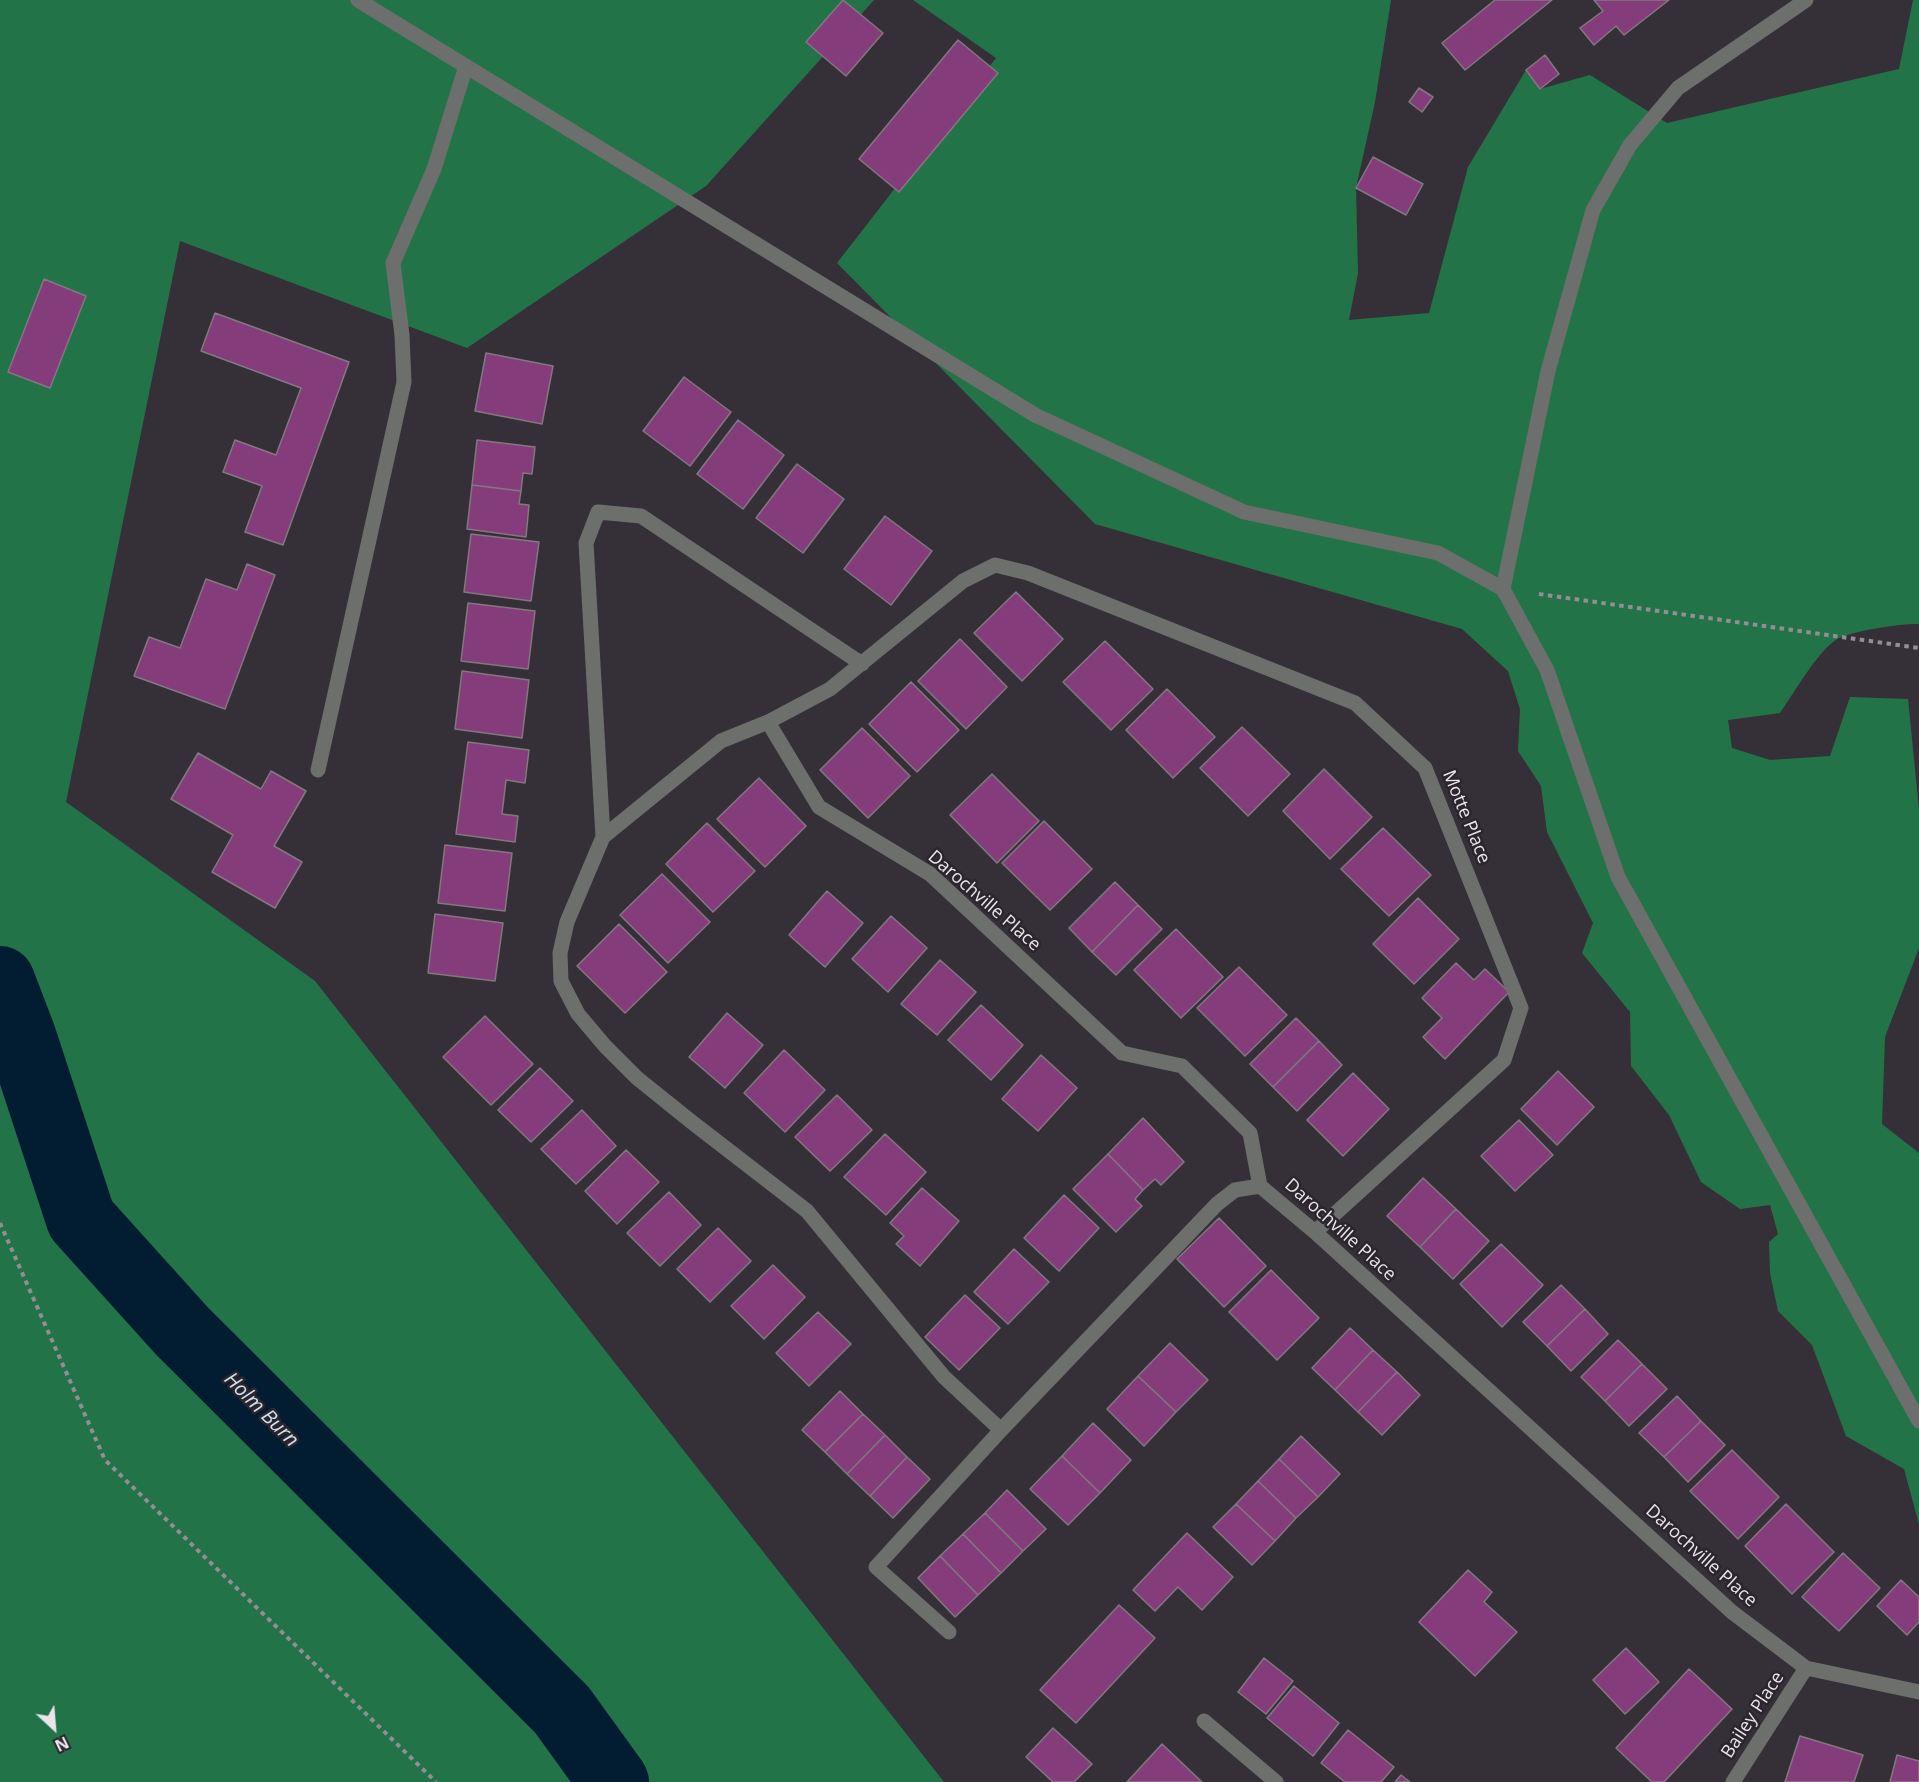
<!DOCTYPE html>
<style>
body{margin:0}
#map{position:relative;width:1919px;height:1782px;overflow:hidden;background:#353038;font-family:"Open Sans",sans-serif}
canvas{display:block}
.north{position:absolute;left:24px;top:1698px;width:60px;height:60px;-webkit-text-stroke:4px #2b262d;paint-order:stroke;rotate:154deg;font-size:16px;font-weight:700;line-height:24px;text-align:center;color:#e9e5ea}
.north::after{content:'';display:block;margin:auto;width:21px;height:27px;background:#e9e5ea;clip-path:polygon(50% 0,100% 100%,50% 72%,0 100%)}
</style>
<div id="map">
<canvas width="1919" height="1782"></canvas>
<div class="north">N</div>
</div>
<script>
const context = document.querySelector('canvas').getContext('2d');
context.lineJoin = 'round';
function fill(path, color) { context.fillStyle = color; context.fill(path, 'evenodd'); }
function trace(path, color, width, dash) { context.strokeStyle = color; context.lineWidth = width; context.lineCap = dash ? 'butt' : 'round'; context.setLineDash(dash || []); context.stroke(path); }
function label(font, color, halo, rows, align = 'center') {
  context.font = font + ' "Open Sans",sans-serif'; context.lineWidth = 5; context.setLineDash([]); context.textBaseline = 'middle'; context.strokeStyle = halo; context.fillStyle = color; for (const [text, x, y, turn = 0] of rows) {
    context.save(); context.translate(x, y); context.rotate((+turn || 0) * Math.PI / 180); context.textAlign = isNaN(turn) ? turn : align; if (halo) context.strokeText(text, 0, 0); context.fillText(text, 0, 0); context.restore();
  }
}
fill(new Path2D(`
 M0,0H874L706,186L467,348L180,241L66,802L315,981L944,1782H0Z
 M913,0H1391L1375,102L1356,188L1358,273L1349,320L1429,313L1468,167L1526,70L1540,89L1590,75L1667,123L1899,69L1913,0H1919V624C1903,623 1851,631 1837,639C1816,653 1795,692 1780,713L1728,720L1732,748L1770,760L1830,756L1850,697L1908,699L1919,809V948L1885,1037L1882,1124L1919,1153V1524L1904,1469L1846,1436L1812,1345L1778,1311L1770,1273L1769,1242L1778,1234L1770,1205L1740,1209L1701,1182L1669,1115L1631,1066L1630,1012L1582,953L1593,923L1547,832L1541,786L1518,751L1520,709L1508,671L1462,629L1095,524L837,263L996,58Z`), '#237349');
trace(new Path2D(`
 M0,981L21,1036L81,1219L182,1331L562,1710L614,1782`), '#021d31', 70);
const building = new Path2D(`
 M843,0L883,33L846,76L806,42Z
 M1495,0H1552L1465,70L1442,43Z
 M1594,0H1669L1624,35L1616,26L1594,45L1580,28L1603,11Z
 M958,40L998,73L899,192L859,159Z
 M1545,55L1559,74L1540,89L1526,70Z
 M1419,88L1433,97L1422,112L1409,102Z
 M1373,157L1423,184L1406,215L1356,188Z
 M44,279L86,296L50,388L8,372Z
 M215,313L349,362L283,545L245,532L262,486L223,472L235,440L276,455L301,388L201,351Z
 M486,353L553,366L542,424L475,411Z
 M684,377L731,412L690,466L643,431Z
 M738,420L784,455L743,509L697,474Z
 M477,440L535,447L532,474L523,473L521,491L472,485Z
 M797,464L844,499L803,553L756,518Z
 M472,485L521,491L519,504L529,505L526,537L467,529Z
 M885,516L932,551L891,605L844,569Z
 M471,534L539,542L531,601L464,592Z
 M247,564L275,575L225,709L134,676L149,637L180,648L206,579L237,590Z
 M1016,592L1063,639L1022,681L974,633Z
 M468,603L535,611L528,669L461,661Z
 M960,639L1007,687L966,729L918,681Z
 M1105,641L1153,689L1111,730L1063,682Z
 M462,671L529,680L522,738L455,729Z
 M911,682L959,730L917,772L869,724Z
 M1167,689L1215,737L1173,778L1126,730Z
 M1242,727L1290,774L1248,816L1200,768Z
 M862,728L910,776L868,818L820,770Z
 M468,742L529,750L525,783L506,780L502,814L518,816L515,842L456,834Z
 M198,753L261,789L271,771L306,791L274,846L302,862L275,908L212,872L233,835L171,799Z
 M1324,769L1372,817L1330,859L1283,811Z
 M992,774L1039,821L997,863L950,815Z
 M759,778L806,826L765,867L717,819Z
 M1044,821L1092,869L1050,910L1002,863Z
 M707,823L755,871L713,912L666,864Z
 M1383,828L1431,875L1389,916L1341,869Z
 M445,845L512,853L505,911L438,903Z
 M662,874L710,922L668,963L620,915Z
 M1115,882L1138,905L1092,952L1069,928Z
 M827,891L863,923L825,967L789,935Z
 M1418,898L1459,939L1414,984L1373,944Z
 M1138,905L1162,929L1116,975L1092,952Z
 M435,914L503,923L495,981L428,973Z
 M891,916L927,948L888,992L852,959Z
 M619,924L667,972L625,1013L577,966Z
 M1176,929L1223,977L1181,1018L1134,970Z
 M940,960L976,992L937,1035L901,1004Z
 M1456,963L1474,980L1485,969L1509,992L1445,1059L1423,1037L1442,1018L1422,998Z
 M1239,967L1287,1015L1245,1056L1197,1008Z
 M981,1005L1023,1045L991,1080L948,1040Z
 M727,1013L763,1045L725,1088L689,1057Z
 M485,1016L533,1064L491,1105L443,1057Z
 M1296,1018L1319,1041L1273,1087L1250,1064Z
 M1319,1041L1342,1065L1297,1111L1273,1087Z
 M784,1050L825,1090L785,1132L744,1093Z
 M1041,1055L1077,1088L1038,1131L1002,1099Z
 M540,1068L573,1101L531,1142L498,1110Z
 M1558,1071L1594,1107L1557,1145L1521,1109Z
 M1353,1073L1389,1109L1343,1156L1307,1120Z
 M837,1095L872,1130L830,1171L795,1137Z
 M582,1110L616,1146L576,1184L541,1149Z
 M1143,1118L1184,1162L1161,1185L1155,1179L1143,1190L1108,1154Z
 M1519,1120L1553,1155L1515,1191L1481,1156Z
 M885,1134L926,1172L886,1215L844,1177Z
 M626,1150L659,1182L617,1224L585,1191Z
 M1108,1154L1143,1190L1135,1199L1142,1206L1116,1232L1073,1189Z
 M1423,1178L1456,1209L1420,1247L1387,1216Z
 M922,1188L959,1221L920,1266L896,1244L904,1236L890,1223Z
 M669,1192L701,1225L660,1266L627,1233Z
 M1064,1195L1099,1228L1059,1271L1024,1238Z
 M1456,1209L1489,1241L1453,1279L1420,1247Z
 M1219,1218L1266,1266L1224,1307L1177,1259Z
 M718,1228L751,1261L710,1302L677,1269Z
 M1501,1244L1543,1285L1502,1327L1460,1284Z
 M1014,1249L1049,1282L1008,1324L974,1292Z
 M773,1265L805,1297L764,1339L731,1306Z
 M1271,1270L1319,1318L1277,1360L1229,1312Z
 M1561,1285L1585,1309L1547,1346L1523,1322Z
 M965,1295L1000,1328L959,1370L925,1337Z
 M1585,1309L1608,1334L1571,1371L1547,1346Z
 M818,1312L851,1344L809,1386L776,1353Z
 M1350,1328L1373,1350L1335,1390L1312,1368Z
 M1618,1340L1642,1364L1605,1401L1581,1377Z
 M1170,1343L1208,1380L1176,1412L1138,1376Z
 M1373,1350L1397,1372L1358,1412L1335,1390Z
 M1642,1364L1667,1389L1629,1426L1605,1401Z
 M1397,1372L1420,1395L1382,1435L1358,1412Z
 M1138,1376L1176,1412L1144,1446L1107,1409Z
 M840,1391L863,1414L825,1452L802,1430Z
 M1677,1396L1701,1421L1664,1457L1639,1433Z
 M863,1414L885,1435L847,1474L825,1452Z
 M1701,1421L1725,1445L1688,1482L1664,1457Z
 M1093,1423L1131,1460L1100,1493L1062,1456Z
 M885,1435L907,1457L870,1496L847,1474Z
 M1301,1436L1340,1474L1318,1497L1279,1459Z
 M1732,1450L1779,1497L1738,1539L1690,1491Z
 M1062,1456L1100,1493L1068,1525L1030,1489Z
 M907,1457L930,1479L893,1518L870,1496Z
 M1279,1459L1318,1497L1296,1518L1258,1481Z
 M1258,1481L1296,1518L1275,1541L1236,1504Z
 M1007,1490L1046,1529L1023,1551L985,1513Z
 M1236,1504L1275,1541L1252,1565L1213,1527Z
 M1786,1504L1834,1552L1792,1594L1745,1546Z
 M985,1513L1023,1551L1001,1573L963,1534Z
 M1187,1533L1233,1577L1202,1610L1178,1587L1155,1611L1133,1590Z
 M963,1534L1001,1573L978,1595L940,1556Z
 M1843,1553L1880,1588L1839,1631L1802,1597Z
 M940,1556L978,1595L955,1617L918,1578Z
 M1468,1570L1492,1592L1484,1602L1517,1632L1475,1676L1419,1622Z
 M1901,1580L1919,1597V1622L1907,1635L1877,1606Z
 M1119,1605L1155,1638L1076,1723L1040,1690Z
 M1626,1648L1659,1682L1625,1714L1593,1680Z
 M1264,1658L1293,1681L1266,1714L1238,1692Z
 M1689,1669L1732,1709L1664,1782H1652L1616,1748Z
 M1294,1686L1339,1723L1313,1756L1267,1718Z
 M1053,1728L1092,1764L1074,1782H1053L1026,1757Z
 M1348,1730L1394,1767L1381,1782H1345L1321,1763Z
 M1800,1736L1863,1755L1854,1782H1785Z
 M1162,1744L1202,1782H1127Z
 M1897,1755L1919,1761V1782H1890Z
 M1401,1775L1410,1782H1395Z`);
fill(building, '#853c7b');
trace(building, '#827880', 1.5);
trace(new Path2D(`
 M1539,594L1919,648
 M0,1223L105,1460L436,1782`), '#928e94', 4, [4.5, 4.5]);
trace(new Path2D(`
 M358,0L1035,415L1244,512L1438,553L1503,589L1547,670L1618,877L1919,1421
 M1503,589L1548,371L1593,210L1630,145L1678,88L1806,0
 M318,770L404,382L402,335L393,263L434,169L466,66`), '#6c6f6b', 15);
trace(new Path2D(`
 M768,722L819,807L930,874L1122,1053L1182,1066L1250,1133L1260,1186L1315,1232L1732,1612L1806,1668L1919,1692
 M603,837L586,543L598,512L641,516L862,664
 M1260,1186L1235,1190L1217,1204L1001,1430L944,1377L807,1211L693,1123L637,1078L605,1046L578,1014L561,981L560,953L567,922L603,837L721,741L768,722L830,689L963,581L995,565L1028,573L1355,703L1425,768L1521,1008L1504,1060L1315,1232
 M949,1632L876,1567L1001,1430
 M1204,1721L1276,1782
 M1733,1782L1806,1668`), '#6c6f6b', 15);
label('18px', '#e9e5ea', '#2b262d', [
 ["Motte Place",1466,817,68],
 ["Darochville Place",984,901,41],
 ["Darochville Place",1340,1230,42],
 ["Darochville Place",1701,1556,42],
 ["Bailey Place",1753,1715,-57]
]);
label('italic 20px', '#cfe3f4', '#2b262d', [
 ["Holm Burn",261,1410,45]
]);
</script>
